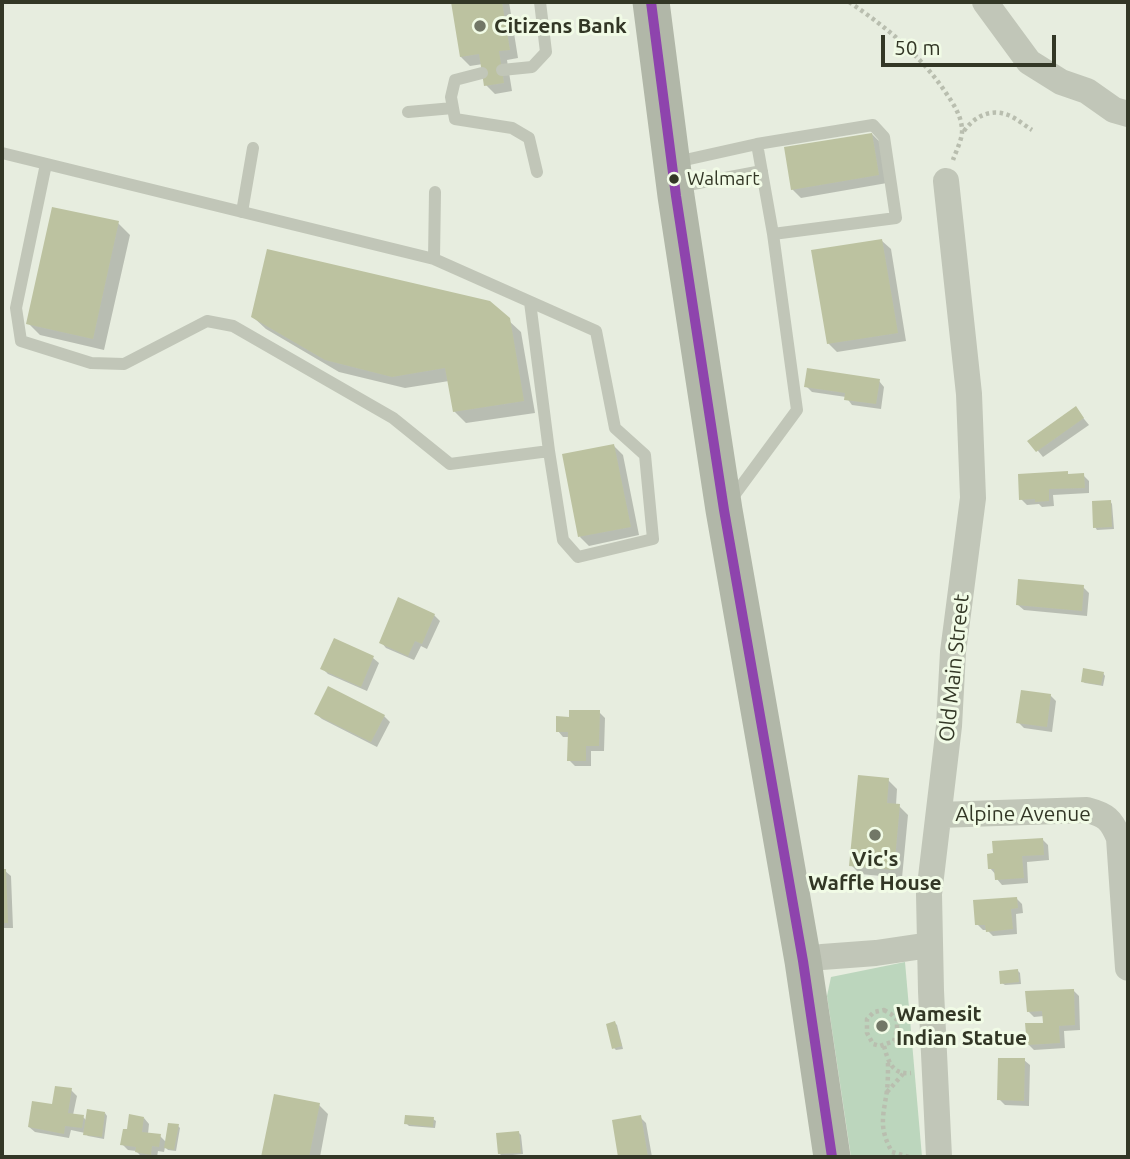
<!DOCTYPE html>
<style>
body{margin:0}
#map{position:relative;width:1130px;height:1159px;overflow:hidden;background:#e7eddf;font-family:Ubuntu,sans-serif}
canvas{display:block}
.frame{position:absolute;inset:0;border:4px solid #333726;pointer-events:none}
.scale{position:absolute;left:881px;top:35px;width:175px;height:32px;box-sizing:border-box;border:4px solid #333726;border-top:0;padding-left:9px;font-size:21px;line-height:24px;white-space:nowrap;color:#333726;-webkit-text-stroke:5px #f1fbe6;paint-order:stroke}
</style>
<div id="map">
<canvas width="1130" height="1159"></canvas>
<div class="frame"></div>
<div class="scale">50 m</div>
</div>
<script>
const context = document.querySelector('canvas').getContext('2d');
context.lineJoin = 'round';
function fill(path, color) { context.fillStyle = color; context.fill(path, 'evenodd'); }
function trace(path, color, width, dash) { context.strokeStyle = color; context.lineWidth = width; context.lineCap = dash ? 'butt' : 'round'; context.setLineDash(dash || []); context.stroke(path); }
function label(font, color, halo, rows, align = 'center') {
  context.font = font + ' Ubuntu,sans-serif'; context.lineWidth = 6; context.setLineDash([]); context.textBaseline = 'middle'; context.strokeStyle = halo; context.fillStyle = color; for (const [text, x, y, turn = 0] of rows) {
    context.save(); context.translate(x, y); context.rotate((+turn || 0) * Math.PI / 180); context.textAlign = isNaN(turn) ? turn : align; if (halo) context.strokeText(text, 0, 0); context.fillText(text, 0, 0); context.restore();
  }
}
fill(new Path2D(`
 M905,962L922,1157H851L827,996L831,977Z`), '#bcd6bd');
fill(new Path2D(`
 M453,2H509L518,58L507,60L512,91L495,94L486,85L483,64L470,66L461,57Z
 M872,134L881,143L887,183L801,198L792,189Z
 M118,223L130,235L104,350L40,335L28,323Z
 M882,241L891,249L906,341L837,352L828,343Z
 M253,317L508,320L521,332L535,413L466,423L454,411L449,381L405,388L339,372L266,329Z
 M879,381L884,387L881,409L852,405L846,397L812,392L806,386Z
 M1076,409L1089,425L1043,457L1030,441Z
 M614,446L623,455L639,535L589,546L580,537Z
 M1067,473L1070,476L1083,475L1089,481V493L1053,495L1054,506L1042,507L1039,504L1027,505L1021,499Z
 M1110,501L1112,504L1114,529L1097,530L1095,527Z
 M1083,587L1089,593L1087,616L1024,610L1018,605Z
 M434,615L440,621L427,649L421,646L414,660L386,648L381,642Z
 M373,658L379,663L367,691L328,674L322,668Z
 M1103,673L1105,676L1103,686L1085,683L1082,681Z
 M1050,695L1056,701L1052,732L1024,728L1018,722Z
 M599,712L605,718L604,751H591V766H575L569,760L570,737H563L558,731L570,719Z
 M316,714L384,716L390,722L377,747L322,719Z
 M888,780L897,789L896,805L899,806L908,815L902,878L860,874L851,865Z
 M1042,839L1048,845L1049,860L1027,862L1028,883L1002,885L997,879L996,875L990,868Z
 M2,871H5L11,876L13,928H2Z
 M1016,898L1022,904L1023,913L1016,914L1017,934L993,936L987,930H983L977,924Z
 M1018,971L1020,973L1021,984L1005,985L1002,983Z
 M1073,990L1079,996L1080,1030L1064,1031L1065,1048L1034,1050L1028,1044L1045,1024L1044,1016L1034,1017L1028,1011Z
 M615,1023L617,1025L623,1049L616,1050L614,1048Z
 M1024,1060L1030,1065L1029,1106L1005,1105L999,1099Z
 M71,1090L77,1096L73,1115L83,1117L87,1121L105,1113L107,1116L104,1139L88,1136L85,1133L71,1130L69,1138L35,1132L29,1127Z
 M275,1096L319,1105L328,1114L320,1157H263Z
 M640,1117L646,1123L652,1157H620L614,1121Z
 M144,1118L149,1124L148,1134L160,1136L167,1143L178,1126L180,1128L176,1151L168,1150L165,1147L164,1152L158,1151L157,1157H142L136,1151L128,1150L122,1144L128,1131Z
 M433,1119L436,1121L435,1128L409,1126L406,1123Z
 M519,1133L521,1135L523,1154L502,1156L499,1153Z`), '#0003');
fill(new Path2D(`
 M451,2H502L510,50L499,51L504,83L484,86L479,54L460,57Z
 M872,133L879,175L791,190L784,147Z
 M52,207L119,221L93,339L26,324Z
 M882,239L898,333L827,344L811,250Z
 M267,249L490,301L510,318L524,401L453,412L445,368L392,377L325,360L251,317Z
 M807,368L880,379L876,404L844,400L845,393L804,387Z
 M1076,406L1084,418L1036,452L1027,441Z
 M614,444L631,527L578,537L562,454Z
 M1068,471V474L1084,473L1085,488L1049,489V501L1035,502V499L1019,500L1018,474Z
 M1111,500L1112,527L1093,528L1092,501Z
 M1018,579L1084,585L1082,611L1016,605Z
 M398,597L435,614L422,644L415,641L408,656L379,643Z
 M334,638L374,656L361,687L320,669Z
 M1083,668L1104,672L1101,685L1081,682Z
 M328,686L385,715L371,742L314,714Z
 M1021,690L1051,694L1047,727L1016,723Z
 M569,710H600L599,746H586V761H567L568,732H556V716L569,717Z
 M858,775L889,778L887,803L900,804L894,870L849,866Z
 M1043,838L1044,855L1022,856L1024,878L995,880L994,869H988L987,854L993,853L992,841Z
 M2,869H6L8,923H2Z
 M1017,897L1018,908L1011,909L1013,929L986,932L985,925H975L973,900Z
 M1018,969L1019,982L1000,984L999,971Z
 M1074,989L1075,1025L1059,1026L1060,1043L1027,1045L1025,1023H1043L1042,1011L1027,1012L1025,991Z
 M615,1021L622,1046L612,1049L606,1024Z
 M998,1058H1025L1024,1101L997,1100Z
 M55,1086L72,1088L68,1113L84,1115L82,1128L65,1126L64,1134L28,1127L32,1101L52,1104Z
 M274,1094L320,1103L309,1157H261Z
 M87,1109L105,1112L102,1137L83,1135Z
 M129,1114L144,1117L142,1132L161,1134L159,1147L152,1146L151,1155L135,1152L136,1147L120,1145L123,1129H127Z
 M405,1115L434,1117L433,1127L404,1124Z
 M641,1115L648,1157H618L612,1120Z
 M168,1123L179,1124L174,1150L164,1148Z
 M519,1131L521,1153L498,1154L496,1133Z`), '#bcc2a0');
trace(new Path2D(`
 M849,2C885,26 919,54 944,90C952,102 961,114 962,129C963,138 956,151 953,160
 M964,131C974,117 990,108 1008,115C1016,118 1024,125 1032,130
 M884,1010L891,1014L897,1020V1030L894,1041L880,1046L873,1044L867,1033V1019L874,1012Z
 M884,1046C888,1061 892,1075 911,1073
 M888,1063C888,1074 888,1086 886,1097C882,1120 880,1130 892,1152L909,1157
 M887,1092L903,1074`), '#b9beaf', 4.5, [3.5, 3.5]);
trace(new Path2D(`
 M502,70L532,67L546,52L540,2
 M482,73L455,80L451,97L455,119L512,128L529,138L537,172
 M408,112L453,108
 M757,144L773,234
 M2,153L434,259L435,192
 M676,162L757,144L873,125L884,137L896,218L773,234L797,410L730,501
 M46,164L16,308L21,341L91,363L124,364L207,321L233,326L393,418L450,464L549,451
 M677,187L762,171
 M242,212L253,148
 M434,259L596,331L615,428L645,455L653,539L578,557L563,540L549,451L530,302`), '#c1c6b8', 12);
trace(new Path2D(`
 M985,2L1029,62L1061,82L1087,91L1114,110L1128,114
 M939,815L1087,810C1106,815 1111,819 1119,838L1128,968
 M803,961L822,957L876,953L930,945
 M939,1157L931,991L929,894L949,726L953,652L973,498L969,394L946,181`), '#c1c6b8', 26);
trace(new Path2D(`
 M651,2L676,196L724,510L803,961L832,1157`), '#b1b7a8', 37);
trace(new Path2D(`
 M651,2L676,196L724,510L803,961L832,1157`), '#8e44ad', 10);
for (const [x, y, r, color] of [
 [480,26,7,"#727767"],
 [674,179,6,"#333726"],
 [875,835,7,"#727767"],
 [882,1026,7,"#727767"]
]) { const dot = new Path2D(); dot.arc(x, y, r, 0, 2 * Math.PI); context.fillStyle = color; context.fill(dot); trace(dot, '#f1fbe6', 2.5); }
label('19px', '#333726', '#f1fbe6', [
 ["Walmart",687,179]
], 'left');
label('bold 21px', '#333726', '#f1fbe6', [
 ["Citizens Bank",494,26],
 ["Vic's",875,859,"center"],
 ["Waffle House",875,883,"center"],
 ["Wamesit",896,1014],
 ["Indian Statue",896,1038]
], 'left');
label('21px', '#333726', '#f1fbe6', [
 ["Old Main Street",954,668,-84],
 ["Alpine Avenue",1023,814]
]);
</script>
